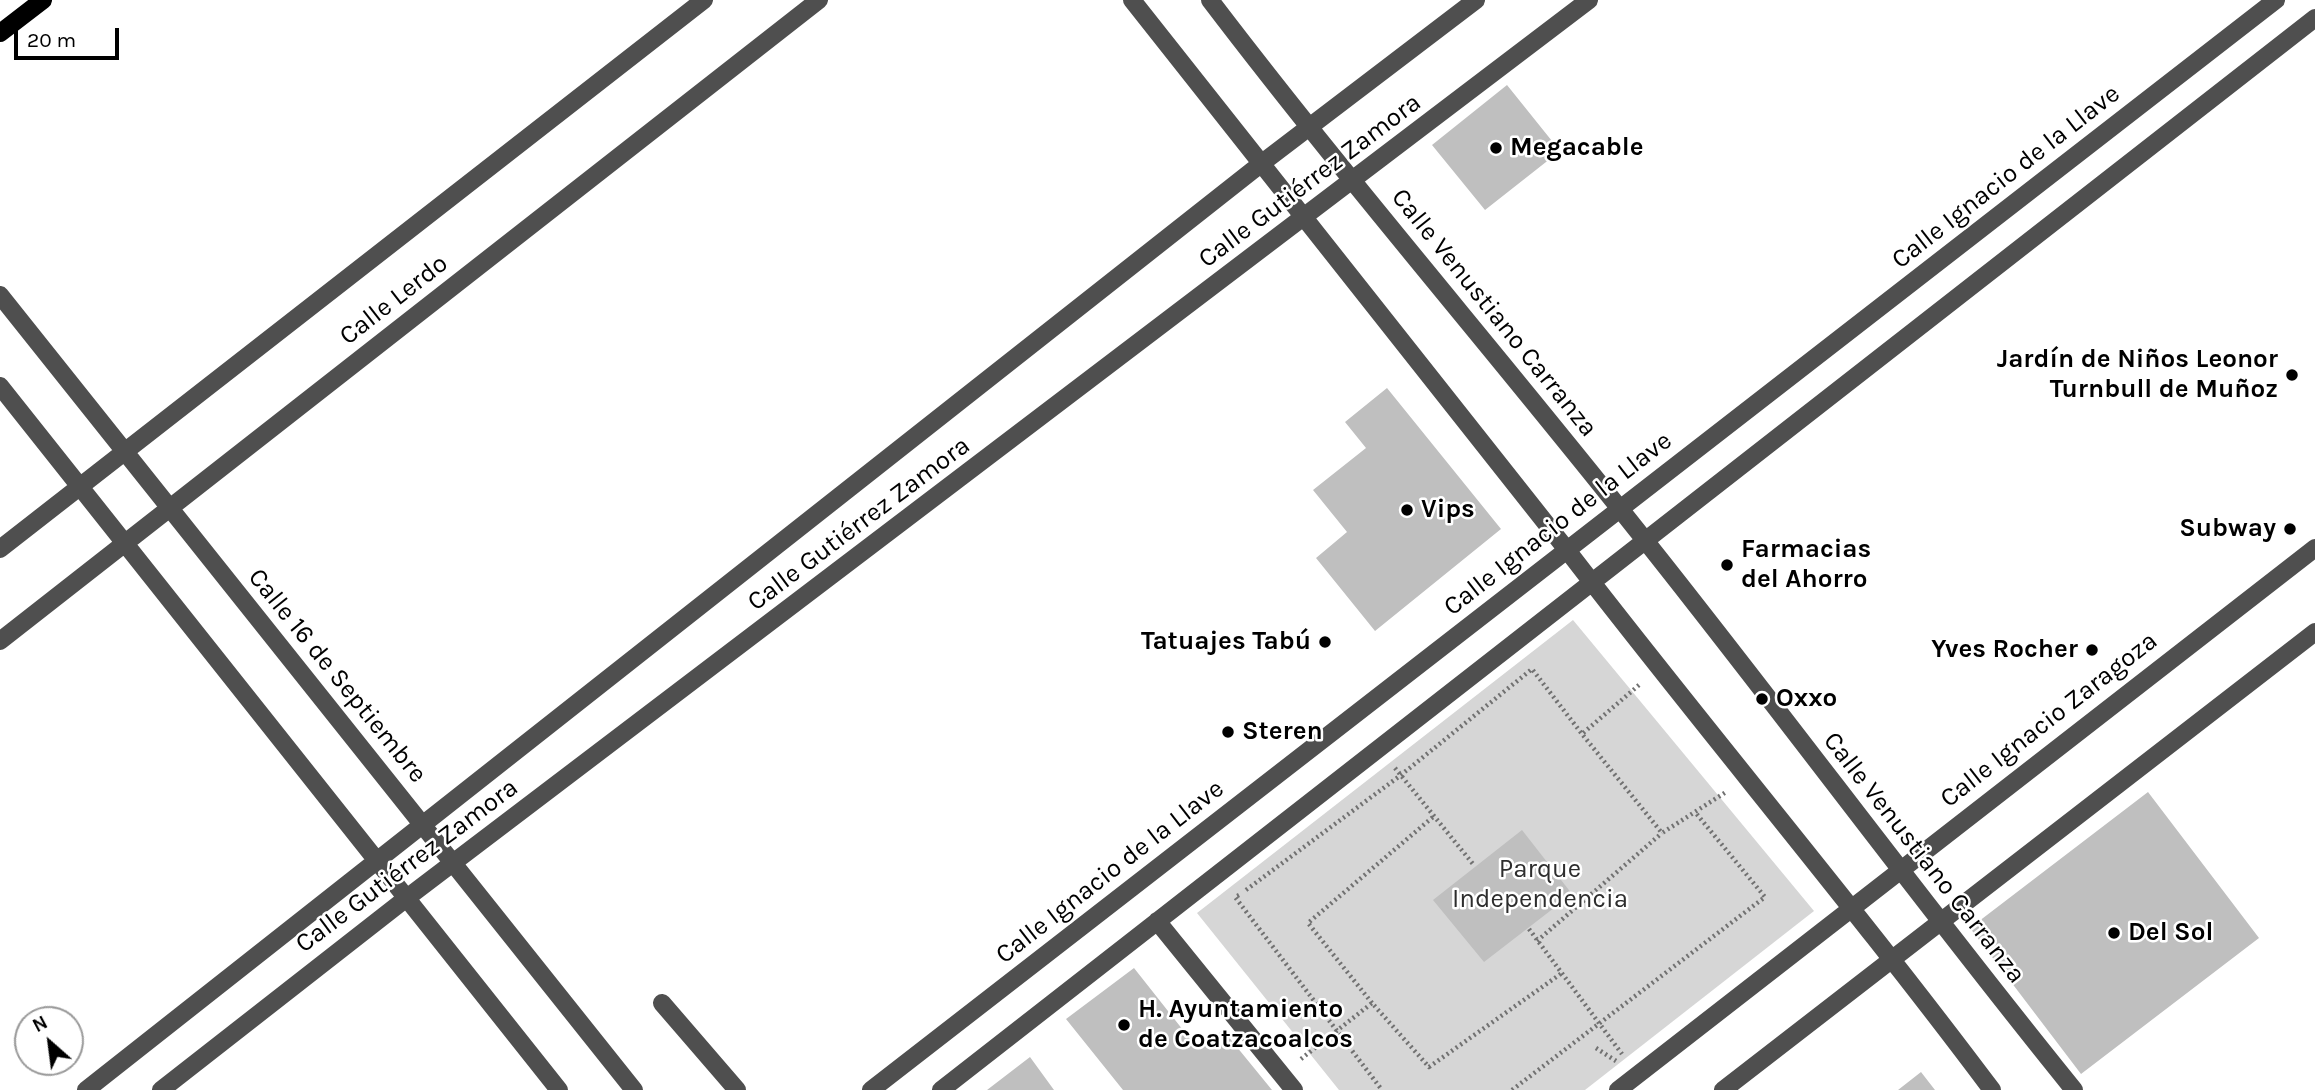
<!DOCTYPE html>
<meta charset="utf-8">
<style>
body{margin:0}
#map{position:relative;width:2315px;height:1090px;overflow:hidden;background:#fff;font-family:Karla,sans-serif}
canvas{display:block}
.north{position:absolute;left:14px;top:1006px;width:70px;height:70px;box-sizing:border-box;background:#fff;border:2px solid #999;border-radius:50%;rotate:332deg;font-size:19px;font-weight:700;line-height:28px;text-align:center;color:#000}
.north::after{content:'';display:block;margin:auto;width:24px;height:32px;background:#000;clip-path:polygon(50% 0,100% 100%,50% 72%,0 100%)}
.scale{position:absolute;left:14px;top:28px;width:105px;height:32px;box-sizing:border-box;border:4px solid #000;border-top:0;padding-left:9px;font-size:21px;line-height:24px;white-space:nowrap;color:#000;-webkit-text-stroke:5px #fff;paint-order:stroke}
</style>
<div id="map">
<canvas width="2315" height="1090"></canvas>
<div class="north">N</div>
<div class="scale">20 m</div>
</div>
<script>
const context = document.querySelector('canvas').getContext('2d');
context.lineJoin = 'round';
function fill(path, color) { context.fillStyle = color; context.fill(path, 'evenodd'); }
function trace(path, color, width, dash) { context.strokeStyle = color; context.lineWidth = width; context.lineCap = dash ? 'butt' : 'round'; context.setLineDash(dash || []); context.stroke(path); }
function label(font, color, halo, rows, align = 'center') {
  context.font = font + ' Karla,sans-serif'; context.lineWidth = 5; context.setLineDash([]); context.textBaseline = 'middle'; context.strokeStyle = halo; context.fillStyle = color; for (const [text, x, y, turn = 0] of rows) {
    context.save(); context.translate(x, y); context.rotate((+turn || 0) * Math.PI / 180); context.textAlign = isNaN(turn) ? turn : align; if (halo) context.strokeText(text, 0, 0); context.fillText(text, 0, 0); context.restore();
  }
}
fill(new Path2D(`
 M1573,620L1814,911L1585,1090H1339L1197,913Z`), '#d6d6d6');
fill(new Path2D(`
 M1507,85L1560,151L1485,210L1432,145Z
 M1387,388L1501,529L1375,631L1316,558L1347,532L1313,490L1366,448L1345,422Z
 M2148,792L2259,938L2081,1074L1970,928Z
 M1522,830L1572,894L1484,962L1433,900Z
 M1134,968L1198,1049L1223,1030L1272,1090H1123L1066,1019Z
 M1030,1057L1054,1090H987Z
 M1921,1072L1935,1090H1898Z`), '#bfbfbf');
trace(new Path2D(`
 M1639,685L1582,734L1662,833L1726,792
 M1395,768L1473,864
 M1246,890L1401,775L1532,669L1582,734
 M1239,895L1235,897L1382,1090
 M1529,929L1622,1054
 M1537,941L1662,833
 M1372,1003L1308,923L1433,817
 M1596,1048L1616,1061
 M1301,1059L1372,1003L1429,1067L1562,973
 M1512,1090L1765,897L1695,812`), '#717171', 4.5, [2, 3.5]);
trace(new Path2D(`
 M1132,0L1567,550C1707,732 1855,907 1992,1090
 M1210,0C1350,184 1501,358 1644,539C1789,721 1927,909 2074,1090
 M0,295L634,1090
 M0,386L559,1090
 M0,549L704,0
 M0,641L819,0
 M1157,921L1294,1090
 M662,1003L737,1090
 M86,1090L1262,163L1476,0
 M161,1090L408,897L1589,0
 M871,1090L2276,0
 M941,1090L2315,18
 M1618,1090L2315,548
 M1723,1090L2315,632`), '#4f4f4f', 18);
trace(new Path2D(`
 M0,33L43,0`), '#000', 18);
for (const [x, y, r, color] of [
 [1496,148,7,"#000"],
 [2292,375,7,"#000"],
 [1407,510,7,"#000"],
 [2290,529,7,"#000"],
 [1727,565,7,"#000"],
 [1325,642,7,"#000"],
 [2092,650,7,"#000"],
 [1762,699,7,"#000"],
 [1228,732,7,"#000"],
 [2114,933,7,"#000"],
 [1124,1025,7,"#000"]
]) { const dot = new Path2D(); dot.arc(x, y, r, 0, 2 * Math.PI); context.fillStyle = color; context.fill(dot); trace(dot, '#fff', 2.5); }
label('bold 26px', '#000', '#fff', [
 ["Megacable",1510,148],
 ["Jardín de Niños Leonor",2278,360,"right"],
 ["Turnbull de Muñoz",2278,390,"right"],
 ["Vips",1421,510],
 ["Subway",2276,529,"right"],
 ["Farmacias",1741,550],
 ["del Ahorro",1741,580],
 ["Tatuajes Tabú",1311,642,"right"],
 ["Yves Rocher",2078,650,"right"],
 ["Oxxo",1776,699],
 ["Steren",1242,732],
 ["Del Sol",2128,933],
 ["H. Ayuntamiento",1138,1010],
 ["de Coatzacoalcos",1138,1040]
], 'left');
label('26px', '#000', '#fff', [
 ["Calle Ignacio de la Llave",2006,177,-38],
 ["Calle Gutiérrez Zamora",1310,181,-37],
 ["Calle Lerdo",394,300,-38],
 ["Calle Venustiano Carranza",1494,313,51],
 ["Calle Gutiérrez Zamora",859,524,-37],
 ["Calle Ignacio de la Llave",1558,524,-38],
 ["Calle 16 de Septiembre",337,676,51],
 ["Calle Ignacio Zaragoza",2049,720,-38],
 ["Calle Venustiano Carranza",1924,858,52],
 ["Calle Gutiérrez Zamora",407,866,-37],
 ["Calle Ignacio de la Llave",1110,872,-38]
]);
label('26px', '#2d2d2d', '#fff', [
 ["Parque",1540,870],
 ["Independencia",1540,900]
]);
</script>
